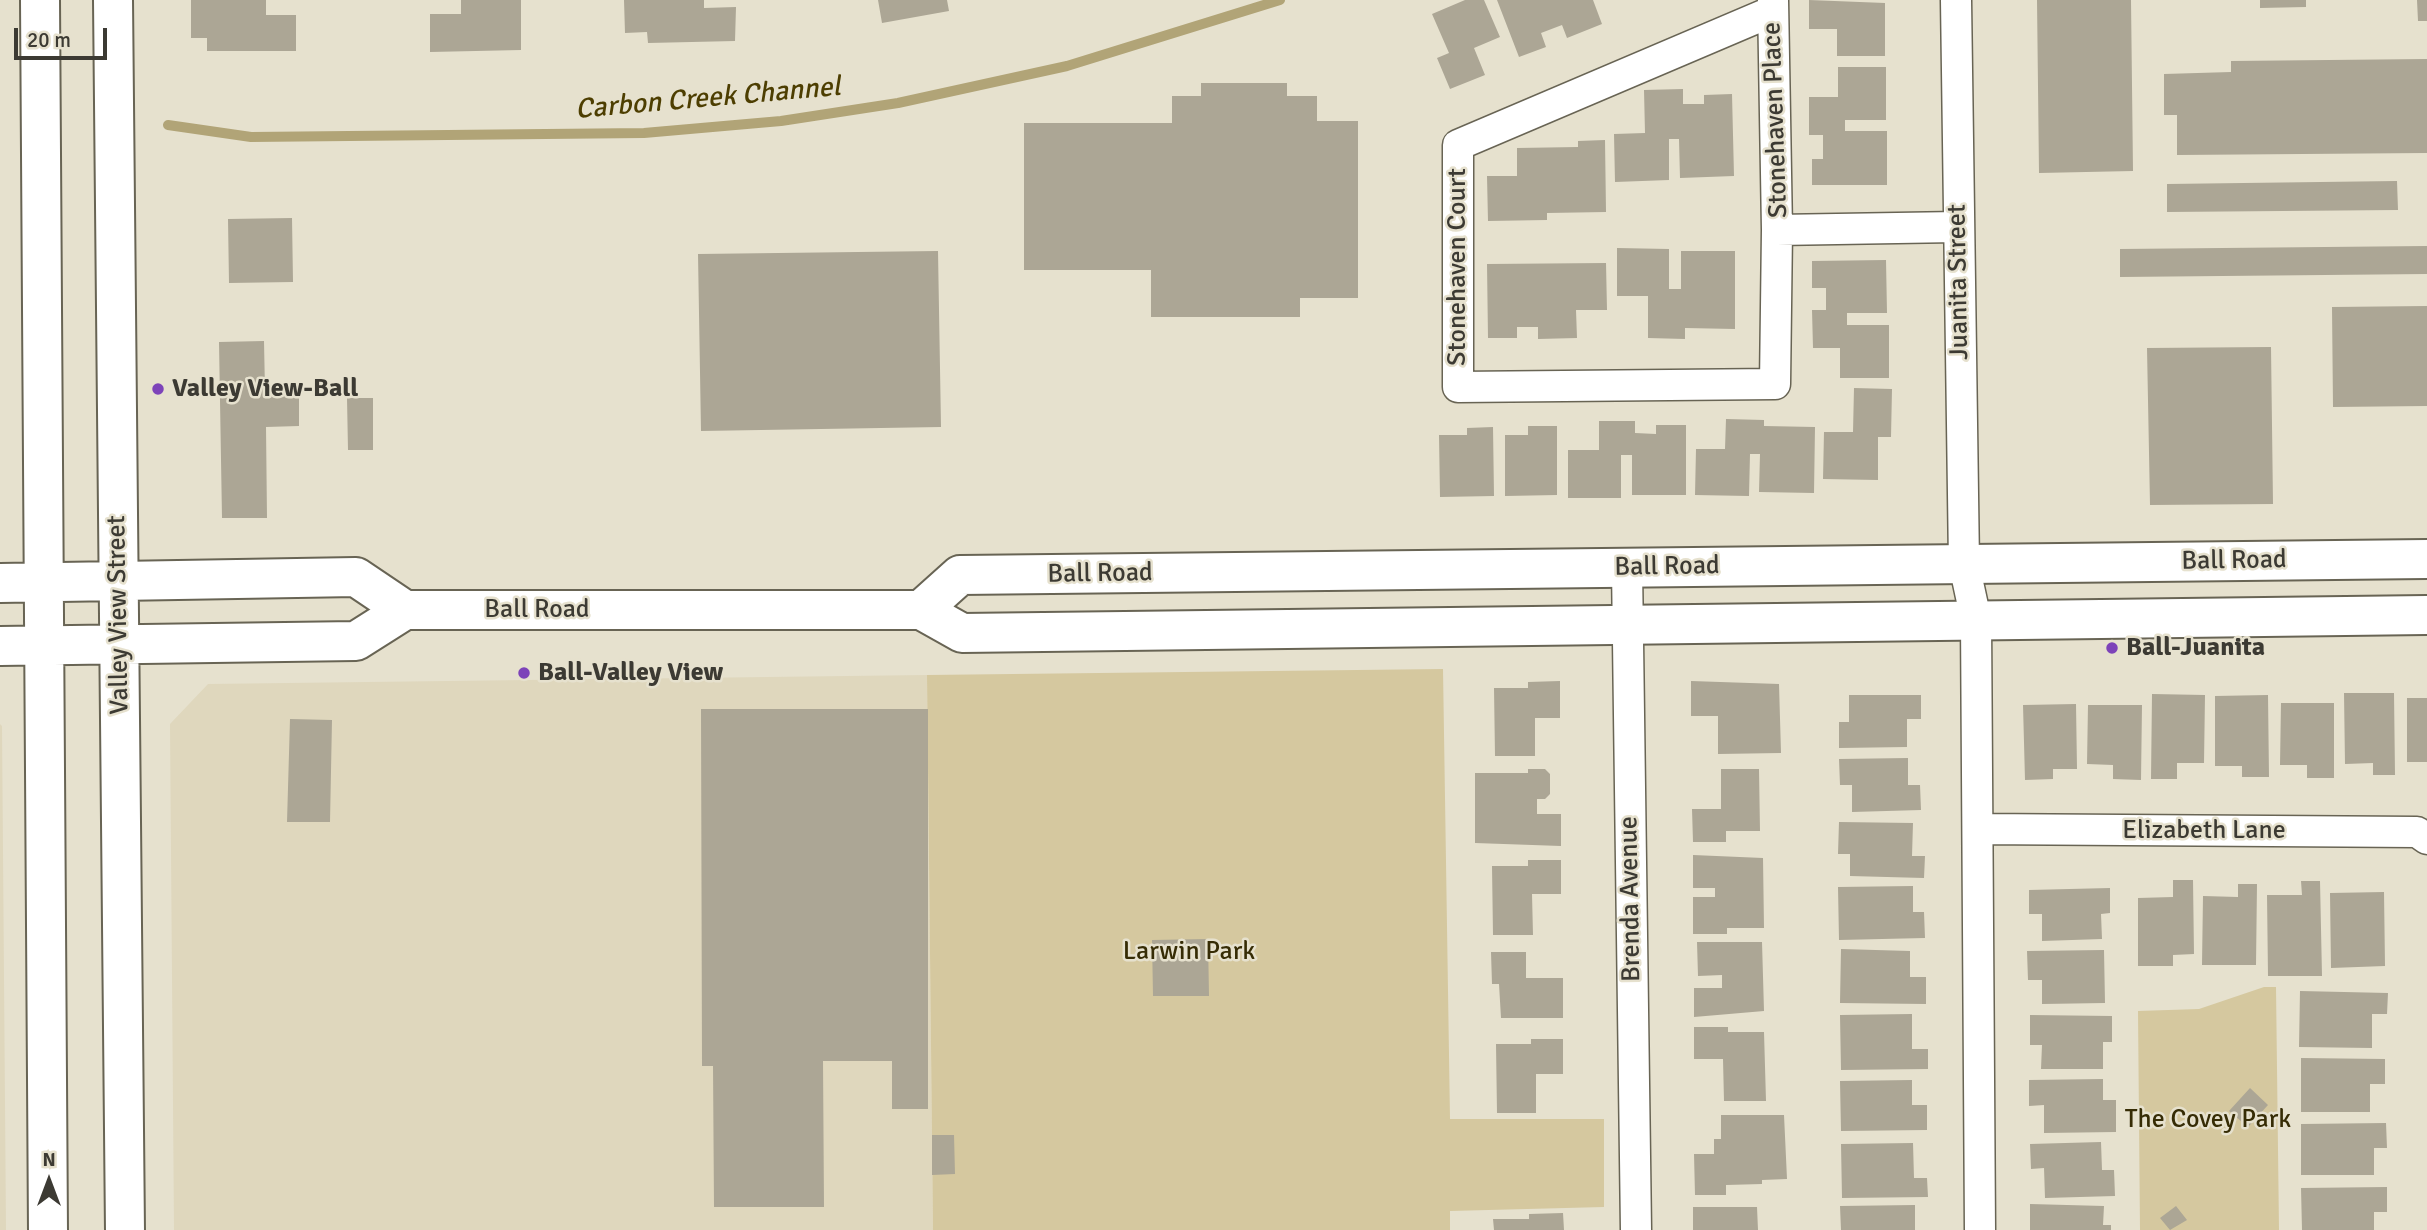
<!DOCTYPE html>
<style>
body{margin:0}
#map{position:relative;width:2427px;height:1230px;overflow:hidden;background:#e6e1ce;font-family:Signika,sans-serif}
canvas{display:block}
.north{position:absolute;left:14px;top:1146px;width:70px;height:70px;-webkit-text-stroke:5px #e6e1ce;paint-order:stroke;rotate:0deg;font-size:19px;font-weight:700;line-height:28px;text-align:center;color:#3c3a33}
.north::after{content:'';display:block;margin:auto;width:24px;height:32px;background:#3c3a33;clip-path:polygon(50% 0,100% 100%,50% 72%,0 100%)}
.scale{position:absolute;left:14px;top:28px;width:93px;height:32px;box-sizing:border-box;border:4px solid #3c3a33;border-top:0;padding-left:9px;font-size:21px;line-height:24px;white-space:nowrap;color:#3c3a33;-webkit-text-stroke:5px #e6e1ce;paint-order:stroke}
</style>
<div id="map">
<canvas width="2427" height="1230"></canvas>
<div class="north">N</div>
<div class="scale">20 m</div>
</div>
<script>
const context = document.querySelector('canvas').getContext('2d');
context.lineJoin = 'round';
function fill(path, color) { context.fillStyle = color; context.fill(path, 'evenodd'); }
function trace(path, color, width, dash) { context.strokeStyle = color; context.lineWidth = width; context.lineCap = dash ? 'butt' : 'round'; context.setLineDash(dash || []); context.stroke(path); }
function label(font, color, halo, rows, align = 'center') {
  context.font = font + ' Signika,sans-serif'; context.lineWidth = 5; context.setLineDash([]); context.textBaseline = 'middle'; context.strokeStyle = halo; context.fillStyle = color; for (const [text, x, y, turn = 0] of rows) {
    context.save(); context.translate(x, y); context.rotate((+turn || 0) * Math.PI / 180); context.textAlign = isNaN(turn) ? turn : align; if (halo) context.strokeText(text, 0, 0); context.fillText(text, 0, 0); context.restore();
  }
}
fill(new Path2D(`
 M927,675L933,1230H174L170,724L208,684Z
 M0,724L2,726L6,1230H0Z`), '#dfd7bd');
fill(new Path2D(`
 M1443,669L1450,1119H1604V1207L1450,1211V1230H933L927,675Z
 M2264,987H2276L2279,1230H2140L2138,1011L2199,1009Z`), '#d5c89f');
trace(new Path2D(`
 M168,125L251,137L644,133L781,121L898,103L1067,66L1280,0`), '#b1a477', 10);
fill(new Path2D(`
 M191,0H266V15H296V51H207V38H191Z
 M461,0H521V50L430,52V14H461Z
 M624,0H704V8L736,7L735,41L648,43L647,32L625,33Z
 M878,0H947L949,11L882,23Z
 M1465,0H1484L1500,37L1474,48L1485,75L1450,89L1437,58L1449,53L1432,14Z
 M1497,0H1593L1602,24L1567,38L1562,25L1541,33L1546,47L1519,57Z
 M1809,0L1885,3V56H1837V29H1809Z
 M2037,0H2131L2133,171L2039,173Z
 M2260,0H2306V7L2260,8Z
 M2417,0H2427V21H2418Z
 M2427,59V153L2177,155V115H2164V74L2231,72V61Z
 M1838,67H1886V120H1845V131H1887V185H1812V159H1823V135H1809V97H1838Z
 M1201,83H1287V96H1317V121H1358V298H1300V317H1151V270H1024V123H1172V96H1201Z
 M1683,89V104H1704V95L1732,94L1734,176L1680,178L1679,139H1669V180L1615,182L1614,134L1645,133L1644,90Z
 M1605,140L1606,212L1547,213V220L1488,221L1487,176H1517V148L1578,147V141Z
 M2397,181L2398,210L2167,212V184Z
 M292,218L293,282L229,283L228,219Z
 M2427,246V274L2120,277V249Z
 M1617,248L1669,249V289H1681V251H1735V329L1685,328V339L1648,338V296H1617Z
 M938,251L941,427L701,431L698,254Z
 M1886,260L1887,313H1847V325H1889V378H1840V348H1813L1812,310H1826V288H1812V261Z
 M1606,263L1607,310H1576L1577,338L1538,339V327H1517V338H1488L1487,264Z
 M2427,306V406L2333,407L2332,307Z
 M264,341L265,391L299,390V426L266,427L267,518H222L219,342Z
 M2271,347L2273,504L2150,505L2147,348Z
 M1854,388L1892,389L1891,437H1878V480L1823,479L1824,432H1853Z
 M347,398H373V450H348Z
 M1726,419L1764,420V426L1815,427L1814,493L1759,492L1760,454H1750L1749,496L1695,495L1696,449H1725Z
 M1599,421H1635V433L1656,434V425H1686V495H1632V455H1621V498H1568V450H1599Z
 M1528,426H1557V495L1505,496V435H1528Z
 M1493,427L1494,496L1440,497L1439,435H1467V428Z
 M1560,681V718H1535V756H1495L1494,688H1528V682Z
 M1691,681L1779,684L1781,753L1718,754V716H1691Z
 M2344,693H2394L2395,775H2373V763L2345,764Z
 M2152,694L2205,695L2204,763H2177V779H2151Z
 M1849,695H1921V719H1907V747L1839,748V722H1849Z
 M2268,695L2269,777H2242V766H2215V696Z
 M2407,698H2427V762H2407Z
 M2281,703H2334V778H2307V765H2280Z
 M2076,704L2077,769H2053V779L2025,780L2023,705Z
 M2088,705H2142L2141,780L2113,779V765L2087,764Z
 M701,709H928V1109H892V1061H823L824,1207H714L713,1066H702Z
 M290,719L332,720L330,822H287Z
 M1908,758V785H1920L1921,810L1852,812V785H1840L1839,759Z
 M1528,769H1545L1550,774V794L1545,799H1537V814H1561V846L1475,843V773H1528Z
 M1721,769H1759L1760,831H1726V842H1693L1692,809H1721Z
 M1839,822L1913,823L1912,856H1925L1924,878L1850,876V854H1838Z
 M1693,855L1763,858L1764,928H1727V934H1693V897H1715V888H1693Z
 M1528,860H1561V894H1532L1533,935H1493L1492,866H1528Z
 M2173,880H2193L2194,954L2173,955V966H2138V898L2173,897Z
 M2301,881H2320L2322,976H2268L2267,895H2302Z
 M2238,884H2257L2256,965H2202L2203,896L2238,897Z
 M1913,886V912H1924L1925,938L1839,940L1838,887Z
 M2110,888V913L2101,914L2102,939L2042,941V914H2029V890Z
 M2384,892L2385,966L2331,968L2330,893Z
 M1208,939L1209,996H1153L1152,940Z
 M1697,942H1762L1764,1011L1694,1017V988H1722V975L1698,976Z
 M1841,949L1910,951V977H1926V1004L1840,1003Z
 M2104,950L2105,1003L2042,1004V980H2028L2027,951Z
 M1491,952H1526V978H1563V1018H1501L1499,984H1492Z
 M2300,991L2388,993L2387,1014H2372V1048L2299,1047Z
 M1912,1014V1049H1928V1069L1841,1070L1840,1015Z
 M2030,1015L2112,1016V1042H2103V1069H2041L2042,1045H2030Z
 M1694,1027H1728V1032H1764L1766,1101H1724L1723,1059H1694Z
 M1531,1039H1563V1074H1536V1113H1497L1496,1044H1531Z
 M2301,1058L2385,1059V1084H2370V1112H2301Z
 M2103,1079V1100H2116V1132L2044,1133V1105L2029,1106V1080Z
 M1912,1080V1105H1927V1130L1841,1131L1840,1081Z
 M2250,1088L2268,1105L2248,1127L2229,1111Z
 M1721,1115H1784L1787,1179L1762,1180V1184L1726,1185V1195H1695L1694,1154H1714V1139H1721Z
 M2386,1123L2387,1148H2374V1175H2301V1124Z
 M932,1135H954L955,1174L932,1175Z
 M2101,1142L2102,1170H2114L2115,1196L2045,1198L2044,1168L2031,1169L2030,1144Z
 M1913,1143L1914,1178H1927L1928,1197L1842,1198L1841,1144Z
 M2387,1187V1212H2374V1230H2302L2301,1188Z
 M2030,1204L2104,1206L2103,1225H2111V1230H2030Z
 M1915,1205V1230H1841L1840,1206Z
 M2176,1206L2187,1220L2170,1230L2160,1218Z
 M1693,1207H1757L1758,1230H1693Z
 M1563,1213L1564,1230H1494L1493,1219H1529V1214Z`), '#aca695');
const minor = new Path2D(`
 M1773,0L1777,230L1957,227
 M1956,0L1964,564L1976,620L1980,1230
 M1773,11L1458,145V387L1775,384L1777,230
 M1627,567L1636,1230
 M1978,829L2417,832L2427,839`);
const primary = new Path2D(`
 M40,0L48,1230
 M113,0L125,1230
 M0,583L356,577L405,610
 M921,610L960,575L2427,559
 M0,646L356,641L405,610H921L962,633L2427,615`);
trace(minor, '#686454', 33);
trace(primary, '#686454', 42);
trace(minor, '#fff', 30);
trace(primary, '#fff', 38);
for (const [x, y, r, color] of [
 [158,389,7,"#7d43b9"],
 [2112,648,7,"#7d43b9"],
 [524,673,7,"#7d43b9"]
]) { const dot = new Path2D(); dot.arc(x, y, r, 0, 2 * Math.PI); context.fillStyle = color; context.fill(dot); trace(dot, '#e6e1ce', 2.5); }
label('26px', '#3c3a33', '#e6e1ce', [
 ["Stonehaven Place",1776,120,-92],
 ["Stonehaven Court",1458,267,-90],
 ["Juanita Street",1959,282,-91],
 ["Ball Road",2234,561,-1],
 ["Ball Road",1667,567,-1],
 ["Ball Road",1100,574,-1],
 ["Ball Road",537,610],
 ["Valley View Street",119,615,-91],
 ["Elizabeth Lane",2204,831],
 ["Brenda Avenue",1631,899,-91]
]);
label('bold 26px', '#3c3a33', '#e6e1ce', [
 ["Valley View-Ball",172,389],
 ["Ball-Juanita",2126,648],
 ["Ball-Valley View",538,673]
], 'left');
label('26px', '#362c05', '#e6e1ce', [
 ["Larwin Park",1189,952],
 ["The Covey Park",2208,1120]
]);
label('italic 28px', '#4d3e01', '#e6e1ce', [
 ["Carbon Creek Channel",708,99,-5]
]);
</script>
